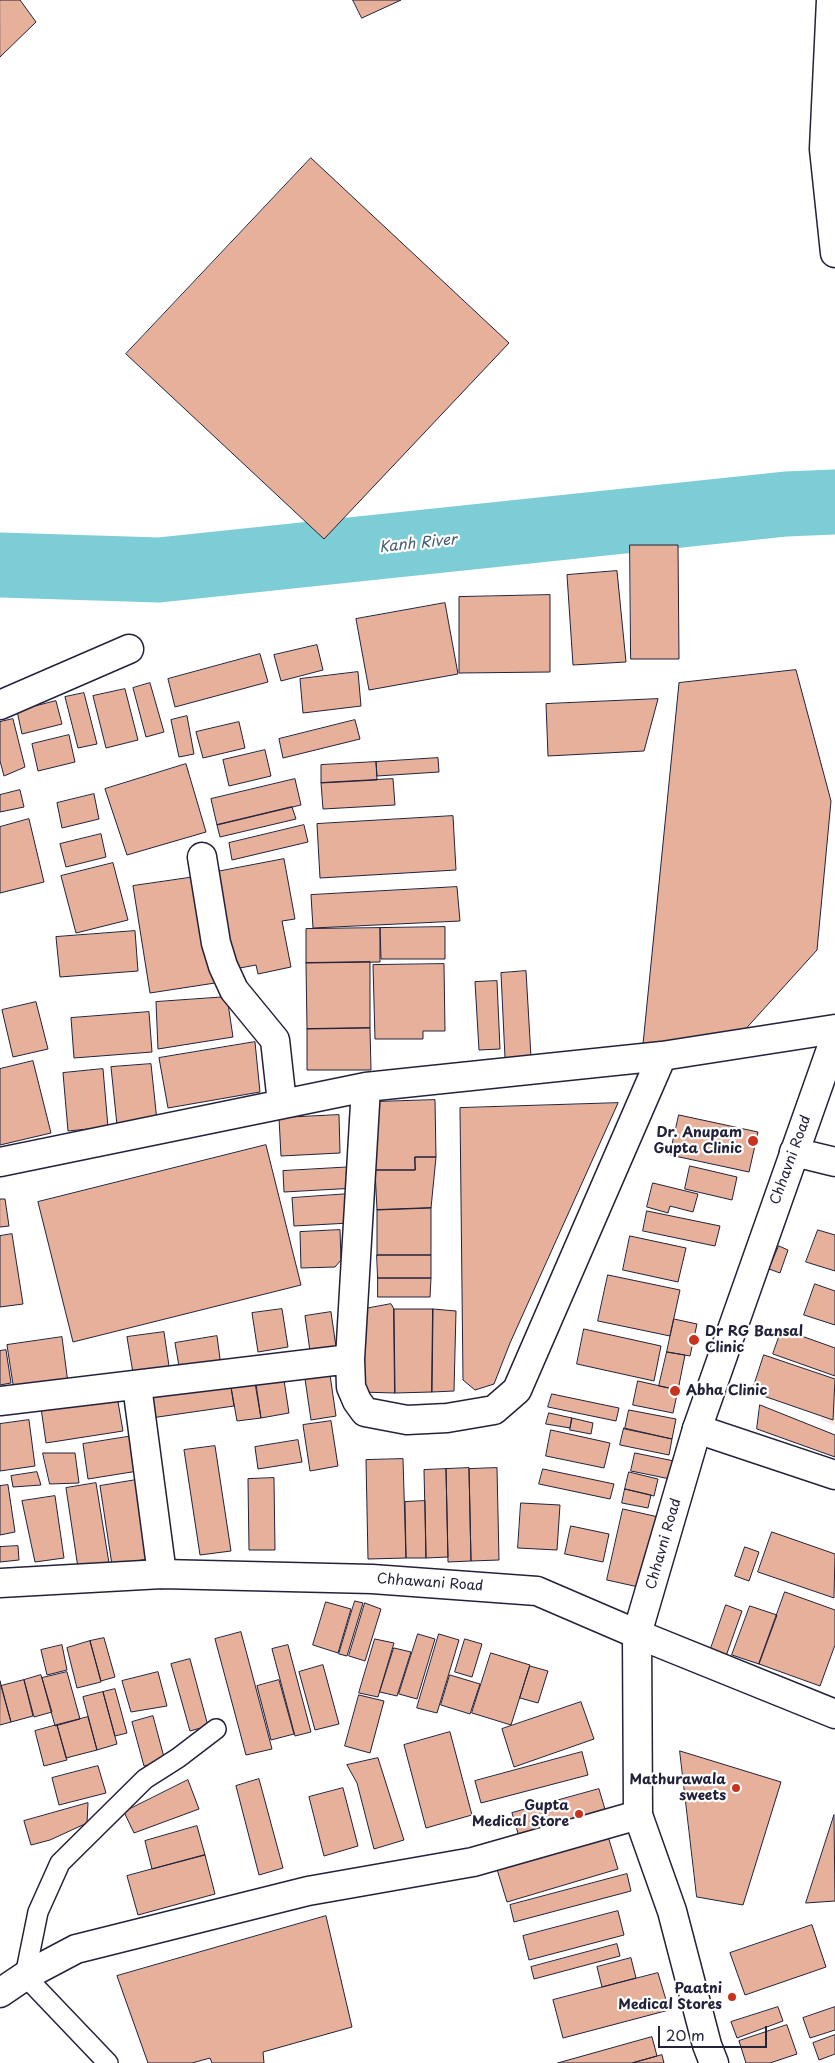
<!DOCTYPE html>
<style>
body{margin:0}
#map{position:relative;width:835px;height:2063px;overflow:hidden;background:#fff;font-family:"Playpen Sans",sans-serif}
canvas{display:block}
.scale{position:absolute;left:658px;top:2026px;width:109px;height:22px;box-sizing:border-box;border:2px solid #22223b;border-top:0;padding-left:6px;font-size:15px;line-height:18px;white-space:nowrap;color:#22223b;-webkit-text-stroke:4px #fff;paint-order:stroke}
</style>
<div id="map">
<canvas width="835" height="2063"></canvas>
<div class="scale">20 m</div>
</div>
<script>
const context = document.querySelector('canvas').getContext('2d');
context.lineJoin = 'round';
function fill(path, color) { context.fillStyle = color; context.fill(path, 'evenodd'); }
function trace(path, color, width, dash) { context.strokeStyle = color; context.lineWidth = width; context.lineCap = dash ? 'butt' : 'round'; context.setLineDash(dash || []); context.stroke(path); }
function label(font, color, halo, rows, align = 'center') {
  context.font = font + ' "Playpen Sans",sans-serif'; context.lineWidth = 4.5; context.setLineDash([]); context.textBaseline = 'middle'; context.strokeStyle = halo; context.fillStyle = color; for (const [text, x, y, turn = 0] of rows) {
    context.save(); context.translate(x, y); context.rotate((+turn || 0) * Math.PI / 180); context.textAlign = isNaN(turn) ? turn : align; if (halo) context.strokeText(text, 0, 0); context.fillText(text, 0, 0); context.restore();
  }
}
fill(new Path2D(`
 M835,1376V1425L821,1420Z`), '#f8e7e1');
trace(new Path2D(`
 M0,565L159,570L786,504L835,502`), '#7ccdd6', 65);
const building = new Path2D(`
 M0,0H20L36,22L0,57Z
 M353,0H401L362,18Z
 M311,158L509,343L324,539L126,354Z
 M630,545H678L679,659H631Z
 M617,571L626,662L573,665L567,575Z
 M550,595V672L459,673V597Z
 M445,603L458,674L369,690L356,619Z
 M317,645L323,670L281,681L274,655Z
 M260,654L268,682L175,707L168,679Z
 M796,670L831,801L817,950L742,1033L643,1044L679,683Z
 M358,672L361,706L303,713L300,679Z
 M150,683L164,732L146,737L133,688Z
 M125,689L138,740L106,748L93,696Z
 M84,693L97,744L78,748L65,697Z
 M658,699L644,751L548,756L546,704Z
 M56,701L62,724L22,734L17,711Z
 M187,716L194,754L179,757L171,720Z
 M13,719L25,767L4,776L0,761V722Z
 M355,720L360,739L283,758L279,739Z
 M239,722L245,748L203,758L196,732Z
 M69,735L75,762L38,771L32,744Z
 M265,750L271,776L229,786L223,760Z
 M438,758L439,772L377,776L376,762Z
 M376,762L377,780L321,783V765Z
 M186,764L206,832L127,855L105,789Z
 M295,779L301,805L217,825L211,799Z
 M393,779L395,805L323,809L321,783Z
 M20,790L24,807L0,812V795Z
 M94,794L99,819L62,828L57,803Z
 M292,807L296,819L220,837L217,825Z
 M453,816L456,870L320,878L317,824Z
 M29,819L44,882L0,893V827Z
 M304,825L308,842L232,860L229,843Z
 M101,834L106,857L66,867L60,844Z
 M284,859L295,919L282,921L291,967L258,974L256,965L229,970L211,873Z
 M113,863L128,920L76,933L61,876Z
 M202,876L215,983L150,993L133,886Z
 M457,887L460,921L313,928L311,895Z
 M445,927V959H381L380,928Z
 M380,928V962L306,963V929Z
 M135,931L138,971L60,977L56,937Z
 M370,962V1028L307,1029L306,963Z
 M444,964L445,1031H423V1039H375L373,965Z
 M526,971L531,1057L505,1058L501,973Z
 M497,981L500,1049L479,1050L475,982Z
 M227,997L233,1037L158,1049L156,1002Z
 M36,1002L48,1049L13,1057L2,1010Z
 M149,1012L152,1052L74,1058L71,1018Z
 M370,1028L371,1070H307V1029Z
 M255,1042L260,1092L168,1108L159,1058Z
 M33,1061L51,1133L0,1145V1069Z
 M151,1064L157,1121L117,1125L111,1067Z
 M103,1069L108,1127L68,1131L63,1073Z
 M435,1100L436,1157H415V1170H375L374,1102Z
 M618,1103L510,1343L494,1384L475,1390L463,1380L460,1108Z
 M339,1115L340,1153L281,1156L279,1118Z
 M679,1115L758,1132L749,1172L670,1155Z
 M266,1145L301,1285L73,1342L38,1202Z
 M415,1157H436L431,1208L377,1210L375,1170H415Z
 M690,1166L737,1177L732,1200L685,1189Z
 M354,1167L356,1188L284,1192L283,1171Z
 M653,1183L698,1194L693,1212L670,1206L668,1213L647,1207Z
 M349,1194L350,1223L294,1226L292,1198Z
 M0,1199H5L9,1226L0,1227Z
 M431,1208V1255H377V1210Z
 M647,1211L720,1226L715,1246L643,1231Z
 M340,1230L341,1260L335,1267L301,1268L300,1232Z
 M818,1230L835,1235V1271L806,1262Z
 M12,1234L23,1304L0,1307V1236Z
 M630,1236L686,1248L678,1282L623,1270Z
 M779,1246L788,1250L780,1273L769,1269Z
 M377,1255H431V1278H378Z
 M608,1275L680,1290L670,1336L598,1321Z
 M378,1278H431L430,1297H378Z
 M815,1284L835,1291V1325L804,1315Z
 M391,1304L394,1309L395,1393L360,1392L359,1310Z
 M282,1309L288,1347L258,1352L252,1313Z
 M394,1309H433L432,1392L395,1393Z
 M433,1309L456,1311L454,1391L432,1392Z
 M331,1312L337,1354L311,1358L305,1316Z
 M674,1319L697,1324L690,1356L667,1352Z
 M584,1329L661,1346L654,1381L577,1364Z
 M782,1329L835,1348V1376L773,1354Z
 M164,1332L170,1373L134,1379L127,1337Z
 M217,1336L221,1366L180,1372L175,1343Z
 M62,1337L68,1383L14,1391L7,1345Z
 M6,1350L11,1383L0,1385V1351Z
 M667,1352L685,1355L678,1390L659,1386Z
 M764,1355L835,1379L833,1420L752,1392Z
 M329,1368L336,1416L311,1420L304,1372Z
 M284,1380L289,1413L261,1418L256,1384Z
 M230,1381L234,1406L151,1418L148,1395Z
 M638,1381L678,1390L673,1413L633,1405Z
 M255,1383L261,1418L237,1421L231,1387Z
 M552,1394L619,1408L616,1421L548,1407Z
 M117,1396L123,1431L46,1443L41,1408Z
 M760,1405L835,1435V1457L757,1429Z
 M629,1410L676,1419L672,1439L625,1429Z
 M549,1413L572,1418L570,1428L546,1424Z
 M572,1418L593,1423L591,1434L570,1430Z
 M29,1420L35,1466L0,1471V1424Z
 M331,1421L338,1466L310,1471L303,1425Z
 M624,1428L672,1439L669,1455L620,1445Z
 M551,1430L610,1443L604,1468L546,1456Z
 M133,1436L138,1471L88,1479L83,1444Z
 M298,1440L302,1462L258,1469L255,1447Z
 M215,1446L231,1551L200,1555L184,1450Z
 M43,1453H75L79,1483L50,1484Z
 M635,1453L679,1462L675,1480L631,1471Z
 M403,1459L406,1558L368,1559L366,1460Z
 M469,1468L471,1561L448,1562L446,1469Z
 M497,1468L499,1560L471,1561L469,1469Z
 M446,1469L448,1557L426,1558L424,1470Z
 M543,1469L614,1484L610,1499L539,1484Z
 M37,1472L41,1485L13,1487L11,1476Z
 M629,1472L658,1479L654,1496L625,1489Z
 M274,1478L275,1550H249L248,1479Z
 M136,1480L148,1559L112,1565L100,1486Z
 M96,1483L109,1563L78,1568L66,1488Z
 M8,1485L15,1532L0,1535V1486Z
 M625,1489L651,1495L648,1508L622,1503Z
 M55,1496L64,1558L35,1562L22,1501Z
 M425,1501L426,1558H406L405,1502Z
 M521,1503L560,1505L557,1550L518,1548Z
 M623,1509L667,1519L652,1590L607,1580Z
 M571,1526L609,1534L603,1562L565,1554Z
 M772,1532L835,1554L834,1598L758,1572Z
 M18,1546L19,1560L0,1562V1547Z
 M745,1547L759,1552L749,1581L735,1576Z
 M785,1592L835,1610V1645L820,1686L759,1664Z
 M355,1601L363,1603L347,1656L339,1654Z
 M326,1602L351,1609L338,1653L313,1645Z
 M365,1603L381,1609L365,1661L349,1656Z
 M726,1605L742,1611L725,1659L709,1654Z
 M750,1606L777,1615L759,1664L732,1655Z
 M241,1632L272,1749L246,1755L215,1639Z
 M418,1634L435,1639L417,1699L399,1694Z
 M439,1634L459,1640L437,1713L417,1708Z
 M104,1638L115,1677L101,1681L90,1641Z
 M375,1639L394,1643L378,1697L359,1693Z
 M465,1639L482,1644L472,1677L455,1672Z
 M90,1641L101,1682L77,1688L67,1648Z
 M62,1645L67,1670L47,1675L41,1650Z
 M288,1645L311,1732L295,1736L272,1649Z
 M394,1648L411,1652L397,1696L380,1692Z
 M491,1653L530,1665L511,1725L472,1713Z
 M190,1659L208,1726L190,1731L171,1664Z
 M323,1665L339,1724L315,1730L299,1672Z
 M530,1666L548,1671L538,1703L520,1698Z
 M67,1672L80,1719L55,1726L42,1678Z
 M158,1672L167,1706L131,1712L122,1681Z
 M41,1675L52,1712L34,1717L24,1680Z
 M450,1675L480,1684L470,1714L441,1705Z
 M24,1680L33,1716L11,1722L1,1686Z
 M279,1680L294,1734L271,1740L257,1686Z
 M0,1681L11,1722L0,1725Z
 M115,1689L127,1733L115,1736L103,1692Z
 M103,1692L117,1744L97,1750L83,1697Z
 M359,1695L384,1701L370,1753L345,1746Z
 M581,1702L594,1739L514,1767L502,1729Z
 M153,1716L165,1761L144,1766L132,1722Z
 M88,1717L97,1750L66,1758L57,1725Z
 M57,1725L67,1760L44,1766L35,1731Z
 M450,1732L472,1815L426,1828L404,1745Z
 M680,1751L781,1782L743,1905L697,1897Z
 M582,1752L588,1775L481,1803L475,1781Z
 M378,1758L404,1840L374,1849L357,1783L347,1765Z
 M98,1766L106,1793L59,1805L52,1778Z
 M259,1779L283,1868L259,1875L236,1786Z
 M188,1780L199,1809L134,1833L124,1812Z
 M343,1788L358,1846L324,1856L309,1797Z
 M599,1789L607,1816L520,1840L512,1813Z
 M88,1803L87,1823L50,1840L31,1845L24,1821Z
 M834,1815L835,1901L806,1903Z
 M197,1826L205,1855L152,1869L145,1841Z
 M607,1833L618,1869L507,1902L496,1866Z
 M205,1855L215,1894L138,1915L127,1876Z
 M627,1874L631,1891L514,1922L510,1905Z
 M618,1911L624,1935L529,1960L523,1936Z
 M326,1916L352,2027L263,2052L264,2063H212L210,2058L192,2063H148L117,1976Z
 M812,1925L826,1967L745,1995L730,1953Z
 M617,1944L620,1956L534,1979L531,1967Z
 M631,1958L636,1978L602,1987L597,1967Z
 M658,1973L669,2010L563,2038L553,2000Z
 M778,2007L783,2021L737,2038L731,2022Z
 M835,2007V2030L810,2038L803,2018Z
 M787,2025L797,2054L770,2063H746L739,2041Z
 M835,2035V2054L819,2060L813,2043Z
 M652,2037L657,2056L632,2063H558Z
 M662,2055L664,2063H632L657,2056Z`);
fill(building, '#e6b09a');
trace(building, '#22223b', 1);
const service = new Path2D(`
 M108,2063L25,1976L38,1912L60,1863L145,1779L178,1758L216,1729`);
const minor = new Path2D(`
 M0,705L129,649
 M202,857L216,943L223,966L234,990L275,1040L282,1103
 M366,1087L350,1359L351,1387L357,1401L365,1412L407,1420L447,1418L494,1410L517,1390L662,1056
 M794,1152L835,1162
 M0,1162L366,1087L662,1056L835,1029
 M137,1386L162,1574
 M0,1401L350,1359
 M697,1429L835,1475
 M0,1993L25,1976L76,1949L308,1891L473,1862L638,1815`);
const tertiary = new Path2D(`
 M0,1583L162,1574L372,1579L537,1591L637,1634L835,1714`);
const secondary = new Path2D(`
 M831,0L824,149L835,253
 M714,2063L707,2045L672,1911L638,1815L637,1634L697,1429L835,1038`);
trace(service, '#22223b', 22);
trace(minor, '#22223b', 31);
trace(tertiary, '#22223b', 31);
trace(secondary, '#22223b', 31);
trace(service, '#fff', 19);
trace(minor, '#fff', 28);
trace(tertiary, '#fff', 28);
trace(secondary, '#fff', 28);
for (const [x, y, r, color] of [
 [753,1141,6,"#c8321e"],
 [694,1340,6,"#c8321e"],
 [675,1391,6,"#c8321e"],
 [736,1788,5,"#c8321e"],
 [579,1814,5,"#c8321e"],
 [732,1997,5,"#c8321e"]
]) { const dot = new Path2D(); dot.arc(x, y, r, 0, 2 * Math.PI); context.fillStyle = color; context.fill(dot); trace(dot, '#fff', 2); }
label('bold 14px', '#22223b', '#fff', [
 ["Dr. Anupam",742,1133],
 ["Gupta Clinic",742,1149],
 ["Dr RG Bansal",705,1332,"left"],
 ["Clinic",705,1348,"left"],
 ["Abha Clinic",686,1391,"left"],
 ["Mathurawala",726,1780],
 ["sweets",726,1796],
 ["Gupta",569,1806],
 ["Medical Store",569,1822],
 ["Paatni",722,1989],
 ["Medical Stores",722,2005]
], 'right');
label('14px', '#22223b', '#fff', [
 ["Chhavni Road",791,1160,-70],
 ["Chhavni Road",664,1544,-74],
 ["Chhawani Road",430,1583,4]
]);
label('italic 15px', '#425e71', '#fff', [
 ["Kanh River",418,544,-6]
]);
</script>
